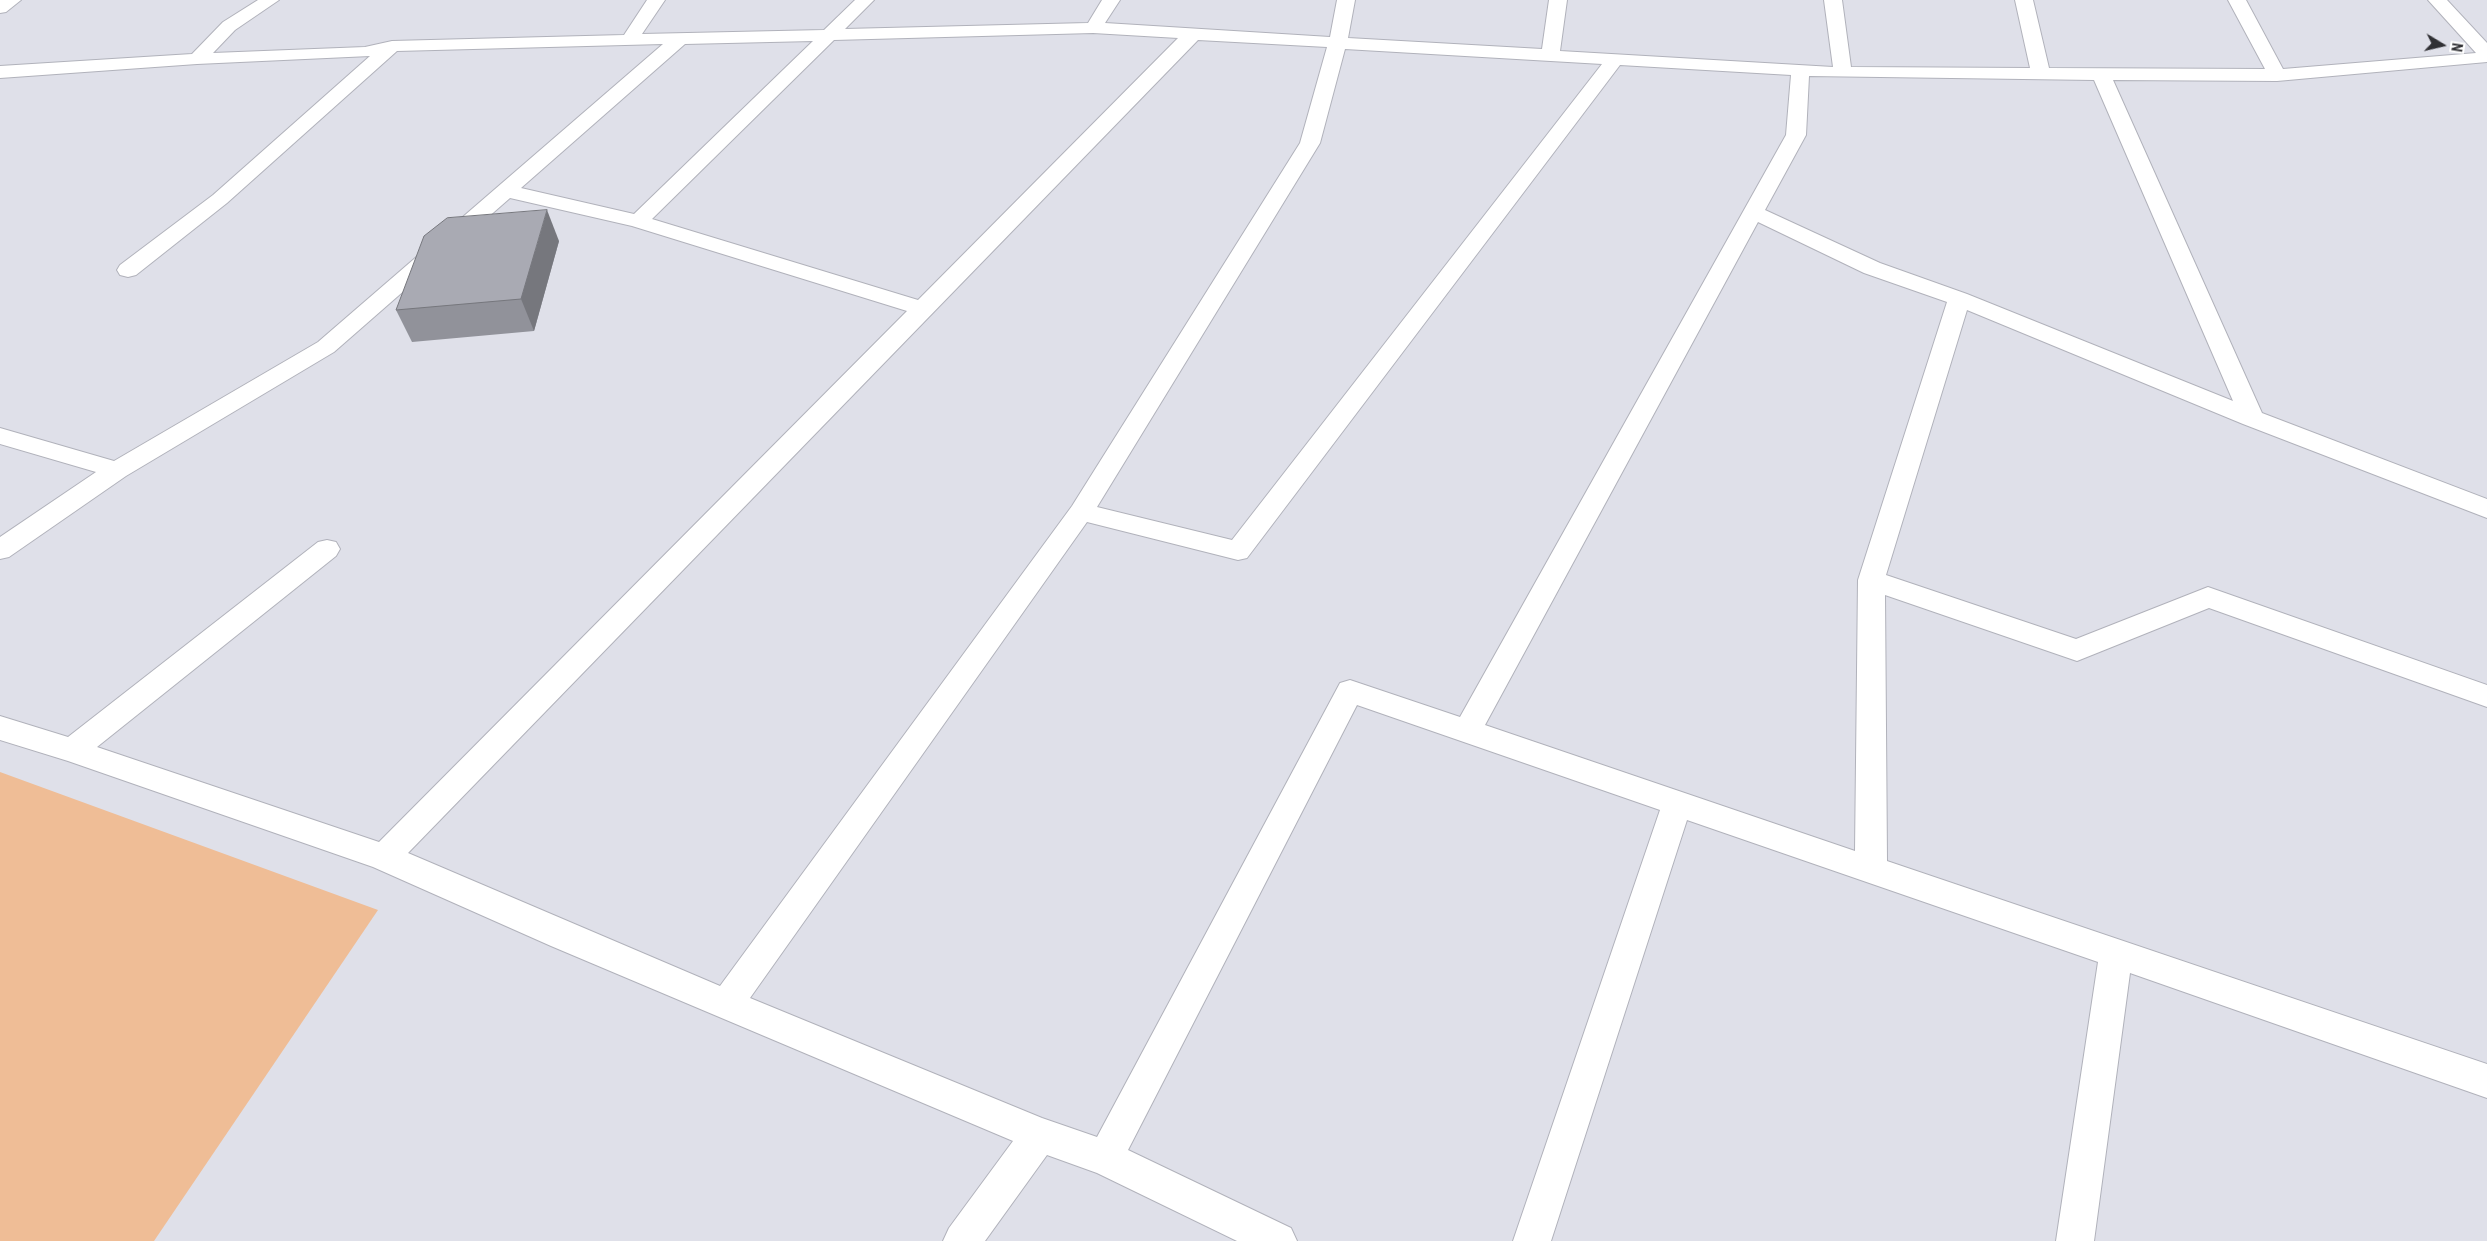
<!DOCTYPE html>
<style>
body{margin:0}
#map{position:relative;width:2487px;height:1241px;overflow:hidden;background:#dfe0e9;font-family:"Roboto Condensed",sans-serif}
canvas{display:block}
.north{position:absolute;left:2417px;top:20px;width:50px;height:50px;-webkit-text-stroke:4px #fff;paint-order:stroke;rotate:99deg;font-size:14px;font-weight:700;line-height:20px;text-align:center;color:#313135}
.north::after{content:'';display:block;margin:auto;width:18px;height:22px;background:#313135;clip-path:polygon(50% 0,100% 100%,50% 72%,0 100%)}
</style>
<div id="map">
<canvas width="2487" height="1241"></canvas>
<div class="north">N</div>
</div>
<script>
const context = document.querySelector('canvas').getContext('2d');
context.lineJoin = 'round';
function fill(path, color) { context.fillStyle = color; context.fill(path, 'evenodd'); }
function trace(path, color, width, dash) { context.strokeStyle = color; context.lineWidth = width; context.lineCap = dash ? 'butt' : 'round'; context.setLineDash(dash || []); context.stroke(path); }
fill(new Path2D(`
 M0,772L378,910L154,1241H0Z`), '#efbd96');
const minor = new Path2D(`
 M0,0H21L6,12L0,13Z
 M258,0H279L235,30L213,53L365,47L392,41L624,35L647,0H665L642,34L824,30L855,0H874L845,29L1088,23L1102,0H1120L1105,23L1330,37L1337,0H1355L1348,38L1542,49L1549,0H1567L1560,51L1833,67L1824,0H1842L1851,67L2030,68L2015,0H2033L2049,68L2265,69L2228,0H2246L2283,69L2476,53L2428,0H2447L2487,43V62L2277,81L2113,80L2262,413L2487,499V518L2243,424L1967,310L1886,575L2076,639L2208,587L2487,685V707L2209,608L2077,661L1885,595L1887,861L2487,1064V1098L2130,973L2094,1241H2056L2098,962L1687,820L1551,1241H1513L1660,810L1357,705L1128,1150L1291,1228L1297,1241H1237L1097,1173L1047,1155L985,1241H943L949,1228L1013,1141L551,946L373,867L68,761L0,740V716L68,737L318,542L327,540L336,542L340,549L336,556L97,747L379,842L907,311L632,226L510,198L334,352L126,476L9,557L0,559V537L96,472L0,444V428L114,461L318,342L663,44L397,51L227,203L136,275L128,277L120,275L117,270L120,265L213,195L370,56L197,64L0,78V66L192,54L223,22ZM1093,33L1178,38L918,300L652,219L834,40ZM1198,40L1327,47L1300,143L1072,506L720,986L408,853ZM813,41L634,214L521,188L685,44ZM1345,49L1602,64L1232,540L1097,507L1320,143ZM1620,65L1791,75L1786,135L1460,717L1350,680L1340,683L1097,1137L1042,1118L750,998L1087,522L1238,560L1247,558ZM1809,76L2094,80L2233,401L1967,294L1880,263L1765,210L1806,135ZM1758,222L1864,273L1947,302L1858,580L1855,851L1485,725Z`);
trace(minor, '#b1b2bb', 2);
fill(minor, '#fff');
fill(new Path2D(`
 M559,241L534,331L412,342L396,310Z`), '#91929a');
fill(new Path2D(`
 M547,210L559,241L534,331L521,299Z`), '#76777d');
const building = new Path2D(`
 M547,210L521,299L396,310L424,236L447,218Z`);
fill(building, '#a9aab3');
trace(building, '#76777d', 1);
</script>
